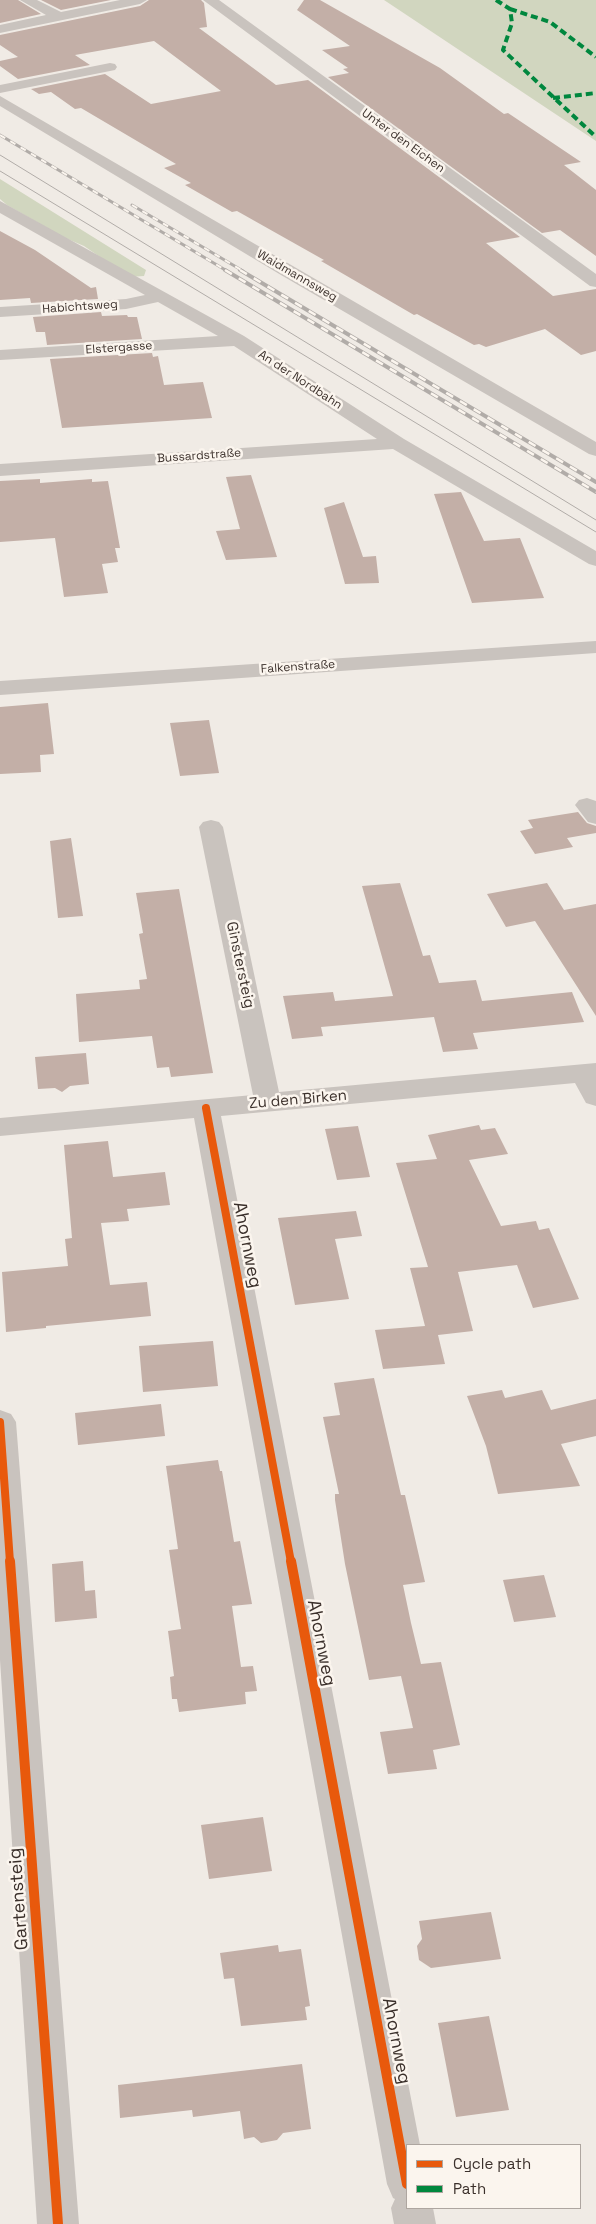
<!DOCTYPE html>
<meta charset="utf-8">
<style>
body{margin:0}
#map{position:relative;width:596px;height:2224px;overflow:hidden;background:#f0ebe5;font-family:"Space Grotesk",sans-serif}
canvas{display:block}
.legend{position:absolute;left:406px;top:2144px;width:175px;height:65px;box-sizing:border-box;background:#fbf5ee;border:1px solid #aea6a0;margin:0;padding:6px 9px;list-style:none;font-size:15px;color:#3b302b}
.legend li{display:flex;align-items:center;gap:10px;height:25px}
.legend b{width:25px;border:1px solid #aea6a0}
</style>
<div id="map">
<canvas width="596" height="2224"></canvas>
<ul class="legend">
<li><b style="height:6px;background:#e8590c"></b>Cycle path</li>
<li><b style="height:6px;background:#00873e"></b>Path</li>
</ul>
</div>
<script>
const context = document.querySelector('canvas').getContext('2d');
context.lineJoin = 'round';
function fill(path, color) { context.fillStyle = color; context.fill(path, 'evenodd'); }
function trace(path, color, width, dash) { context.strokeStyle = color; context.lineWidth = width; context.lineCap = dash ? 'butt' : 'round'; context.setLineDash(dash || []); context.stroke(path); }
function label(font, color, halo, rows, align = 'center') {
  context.font = font + ' "Space Grotesk",sans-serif'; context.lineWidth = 5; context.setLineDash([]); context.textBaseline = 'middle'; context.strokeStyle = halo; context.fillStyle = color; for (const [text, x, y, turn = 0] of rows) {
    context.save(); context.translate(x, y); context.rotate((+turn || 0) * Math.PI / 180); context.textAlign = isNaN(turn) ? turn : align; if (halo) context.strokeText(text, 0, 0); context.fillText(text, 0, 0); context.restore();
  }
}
fill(new Path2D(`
 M384,0H596V141Z
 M0,179L146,270L144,276L129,277L84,246L63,237L7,205L0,199Z`), '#d1d6bf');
fill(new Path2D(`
 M0,0H18L41,14L0,23Z
 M41,0H111L61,10Z
 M149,0H201L204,3L207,27L199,28L276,85L308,80L520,237L486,243L553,296L596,289V351L581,355L545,329L486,347L479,344L474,345L417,314L414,315L321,261L324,260L237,211L232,212L185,185L191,183L164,168L176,164L81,108L75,109L51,92L39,94L31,89L105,74L151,104L221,91L154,41L75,55L90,65L18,79L0,66V61L18,57L0,45V35L140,6Z
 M304,0H320L440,68L504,114L508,113L581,162L564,165L596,190V256L560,230L542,233L328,77L349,73L343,69L348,68L322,50L350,46L297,10Z
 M0,231L35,250L91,288L96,287L98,299L31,303L30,298L0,300Z
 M101,312L102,316L127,315L128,317H137L142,339L47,345L45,332H36L33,317Z
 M152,353L153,357L158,356L164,385L203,382L212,418L62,428L50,359Z
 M251,475L277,557L226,560L216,531L240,529L226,477Z
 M40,479V483L92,479V482L108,481L120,548H115L118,562L102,564L108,593L64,597L55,538L0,542V481Z
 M461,492L484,541L520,538L544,598L472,603L434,494Z
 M344,502L363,557L376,556L379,583L345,584L324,508Z
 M48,703L54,754L40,755L41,772L0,774V707Z
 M209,720L219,773L180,776L170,723Z
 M578,812L587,823L596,826V833L567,838L573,847L535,854L520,831L533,828L528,820Z
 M71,838L83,916L58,918L50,841Z
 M400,883L423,956L430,955L439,983L476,980L482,1001L572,992L584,1022L473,1033L478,1049L443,1052L434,1017L321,1027L323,1036L292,1039L283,996L333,992L335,1001L393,996L362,886Z
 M547,883L564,910L596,904V1016L535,921L506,927L487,894Z
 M179,889L213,1073L171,1077L169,1067L157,1068L152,1036L79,1042L76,994L140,989L139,980L147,979L139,934L143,933L136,893Z
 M86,1053L89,1084L70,1086L62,1092L55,1088L38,1089L35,1057Z
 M479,1125L481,1130L495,1128L508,1154L469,1160L501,1226L536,1221L539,1230L549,1228L579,1299L533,1308L517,1265L458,1272L473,1331L438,1335L445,1364L383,1369L375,1330L425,1326L410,1268L428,1267L396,1163L437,1159L428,1135Z
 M358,1126L370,1177L337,1180L325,1129Z
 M108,1141L113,1177L165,1172L170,1205L127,1209L129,1221L101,1223L110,1285L147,1282L151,1316L46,1326V1328L6,1332L2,1272L68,1266L65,1239L72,1238L64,1145Z
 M356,1211L362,1236L335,1239L349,1299L295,1305L278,1218Z
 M213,1341L218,1386L143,1392L139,1346Z
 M374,1378L401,1495H405L425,1582L403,1585L411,1623L421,1664L441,1662L460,1745L433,1750L437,1769L388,1774L380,1732L413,1728L401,1676L369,1680L345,1564L335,1500V1494H339L323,1417L340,1415L334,1383Z
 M502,1390L505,1398L542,1390L551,1410L596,1399V1436L561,1444L580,1486L498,1494L486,1446L467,1396Z
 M161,1404L165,1436L78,1445L75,1413Z
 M218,1460L220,1471H222L234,1542L240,1541L252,1604L232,1606L241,1667L253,1666L257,1691L245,1692L246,1704L179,1712L177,1699H172L170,1677L174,1676L168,1631L181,1629L169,1550L178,1549L166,1466Z
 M83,1561L85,1591L95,1590L97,1618L55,1622L52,1564Z
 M544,1575L556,1617L514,1622L503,1580Z
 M263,1817L272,1871L209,1879L201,1825Z
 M491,1912L501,1959L431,1968L419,1960L417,1946L422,1939L419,1921Z
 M278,1945L279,1952L301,1949L310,2006L305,2007L307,2020L241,2026L234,1978L224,1979L220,1953Z
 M489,2016L509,2110L456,2117L438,2023Z
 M302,2064L311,2129L283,2133L277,2140L261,2143L254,2137L244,2139L240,2111L193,2117L192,2110L120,2118L118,2085Z`), '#c3afa7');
fill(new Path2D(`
 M20,0H37L61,12L120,0H147L140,4L0,33V25L46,15Z
 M203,0H219L596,274V287L590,286Z
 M110,63L115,64L117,67L115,70L0,93V85Z
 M0,96L596,442V456L589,454L281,275L0,106Z
 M0,201L244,336L404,439L596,551V566L589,564L393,449L0,476V464L377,439L234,346L0,360V350L218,336L158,302L126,309L0,317V307L126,299L145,295L0,213Z
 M596,641V653L0,695V681Z
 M587,798L596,801V824L588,822L575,805L579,800Z
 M211,820L219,822L223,827L279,1092L596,1063V1106L586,1103L575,1083L221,1116L420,2145H407V2208H433L436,2224H394L391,2208L395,2199L393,2198L387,2184L194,1118L0,1136V1118L253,1095L199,827L203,822Z
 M0,1410L11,1414L16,1422L79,2224H37L0,1660Z`), '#c9c3be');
trace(new Path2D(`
 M0,155L596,520
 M0,171L596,532`), '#b1aca8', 1);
const railFar1 = new Path2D(`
 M0,135L227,271
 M132,205L243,271`);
const rail = new Path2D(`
 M225,270L596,492
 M240,270L596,482`);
trace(railFar1, '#b1aca8', 3);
trace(rail, '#b1aca8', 4);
trace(railFar1, '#fbf5ee', 2, [6]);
trace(rail, '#fbf5ee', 2.5, [8]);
trace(new Path2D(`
 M496,0L510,9L512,23L503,50L596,137
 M510,9L550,22L596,57
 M553,98L596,93`), '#00873e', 4, [7, 4]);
trace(new Path2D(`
 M206,1108L291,1562
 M0,1422L10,1562`), '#e8590c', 8);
trace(new Path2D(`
 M10,1561L58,2224
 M291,1561L407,2184`), '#e8590c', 10);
label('12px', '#3b302b', '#fbf5ee', [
 ["Unter den Eichen",403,141,36],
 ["Waidmannsweg",297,276,30],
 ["Habichtsweg",80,307,-4],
 ["Elstergasse",119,348,-4],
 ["An der Nordbahn",300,380,33],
 ["Bussardstraße",199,456,-4],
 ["Falkenstraße",298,667,-4]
]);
label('15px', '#3b302b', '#fbf5ee', [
 ["Ginstersteig",240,965,78],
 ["Zu den Birken",298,1100,-5]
]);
label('18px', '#3b302b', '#fbf5ee', [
 ["Ahornweg",247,1245,79],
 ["Ahornweg",321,1643,79],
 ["Gartensteig",19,1899,-94],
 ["Ahornweg",396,2041,79]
]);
</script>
